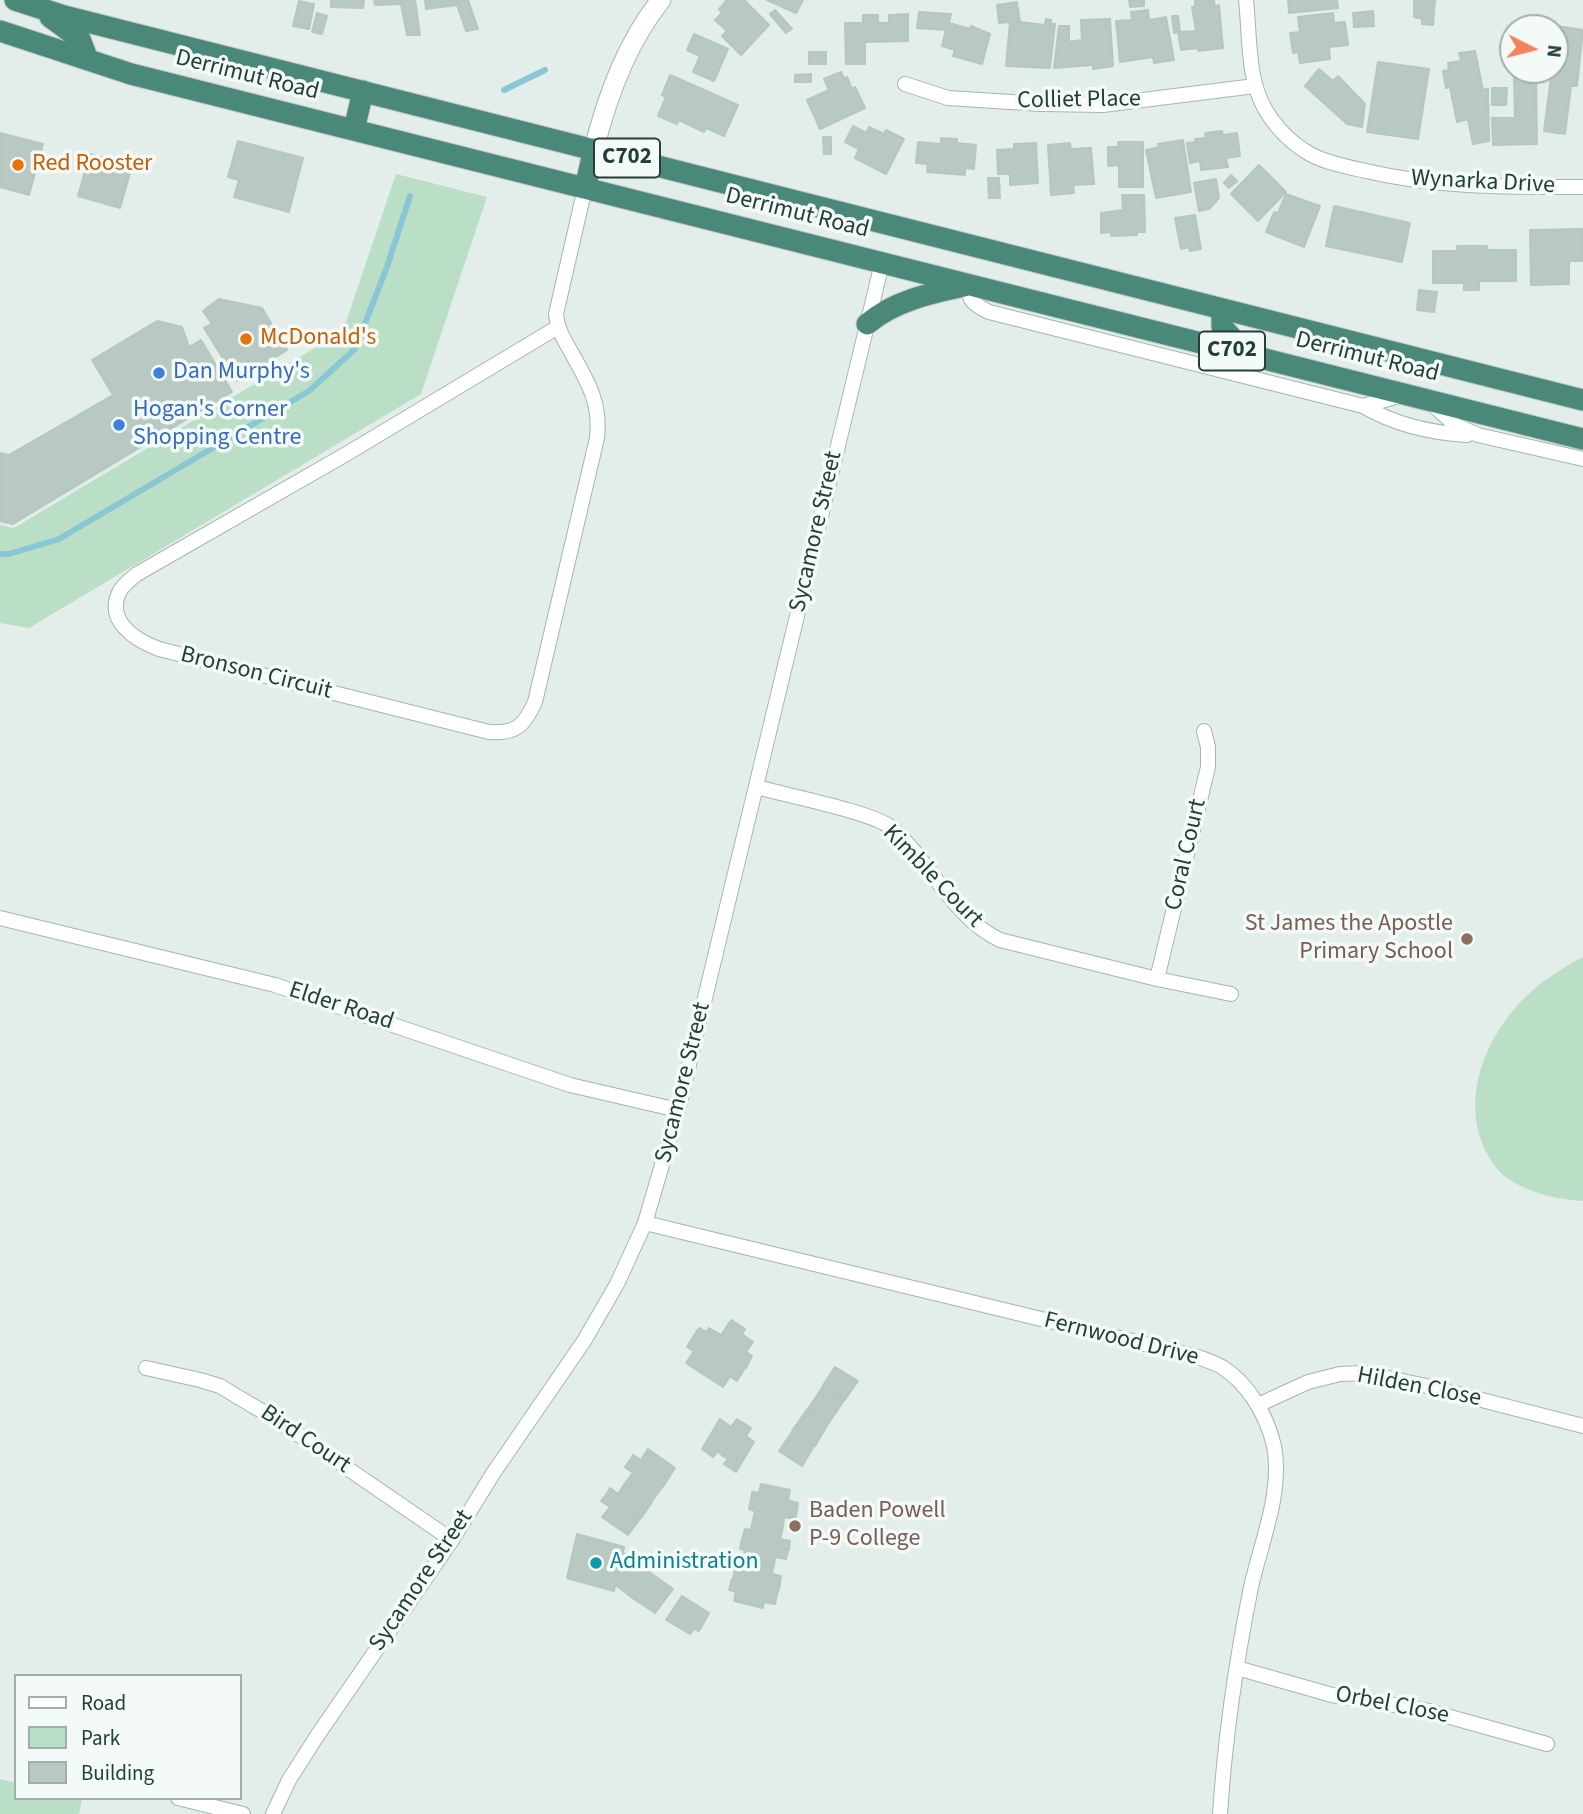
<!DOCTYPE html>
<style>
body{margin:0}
#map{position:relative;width:1583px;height:1814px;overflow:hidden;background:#e3ede9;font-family:"Source Sans 3",sans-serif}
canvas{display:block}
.legend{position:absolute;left:14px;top:1674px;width:228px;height:126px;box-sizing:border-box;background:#f4faf7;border:2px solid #a0afab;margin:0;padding:9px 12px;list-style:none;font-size:21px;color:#223f38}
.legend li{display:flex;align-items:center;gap:14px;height:35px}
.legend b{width:35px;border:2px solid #a0afab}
.north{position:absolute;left:1499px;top:14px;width:70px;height:70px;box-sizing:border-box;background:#f4faf7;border:2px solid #a0afab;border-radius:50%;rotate:96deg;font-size:19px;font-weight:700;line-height:28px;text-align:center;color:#223f38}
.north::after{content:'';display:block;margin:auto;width:24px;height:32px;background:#f68259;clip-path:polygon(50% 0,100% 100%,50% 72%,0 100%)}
</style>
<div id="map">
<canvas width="1583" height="1814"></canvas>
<ul class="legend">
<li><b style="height:9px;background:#fff"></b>Road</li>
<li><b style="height:19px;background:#bbdfc6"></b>Park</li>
<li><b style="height:19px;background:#b8c8c2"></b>Building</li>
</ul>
<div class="north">N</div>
</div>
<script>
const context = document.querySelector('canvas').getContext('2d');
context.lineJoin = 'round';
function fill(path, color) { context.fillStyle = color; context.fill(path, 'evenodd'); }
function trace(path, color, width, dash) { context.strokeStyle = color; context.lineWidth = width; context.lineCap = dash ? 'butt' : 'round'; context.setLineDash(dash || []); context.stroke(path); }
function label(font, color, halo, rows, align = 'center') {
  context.font = font + ' "Source Sans 3",sans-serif'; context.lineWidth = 7; context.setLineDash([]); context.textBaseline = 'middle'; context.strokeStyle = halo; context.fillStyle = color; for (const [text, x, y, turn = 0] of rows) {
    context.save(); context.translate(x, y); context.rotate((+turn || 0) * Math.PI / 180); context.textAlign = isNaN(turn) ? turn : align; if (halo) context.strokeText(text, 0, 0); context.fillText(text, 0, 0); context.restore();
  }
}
fill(new Path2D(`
 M396,174L487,197L421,394L29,628L0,623V525L14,528L343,331Z
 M1583,957V1201H1582C1557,1199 1532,1194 1510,1180C1500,1174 1492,1163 1486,1152C1462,1103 1481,1048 1515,1008C1533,987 1558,970 1583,957Z
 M0,1779L16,1783V1798L82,1799L79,1814H0Z`), '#bbdfc6');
trace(new Path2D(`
 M504,90L545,70
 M0,554H9L59,539L309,391L355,349L387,267L410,196`), '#8ac7d4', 6);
const building = new Path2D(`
 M331,0H364L363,8L331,7Z
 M374,0H415L420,35H407L401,4L375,5Z
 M425,0H468L478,29L466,31L457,5L426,9Z
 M727,0H744L769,25L741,55L722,36L727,31L715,20L722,13L719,9Z
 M767,0H803L796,13Z
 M1129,0H1144V6L1130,7Z
 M1195,0H1214L1215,7L1219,5L1223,48L1198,51V48L1181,50L1178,32L1174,33L1172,16H1178L1180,32L1196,31L1192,7H1195Z
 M1288,0H1337L1338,8L1289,13Z
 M1414,0H1435L1433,25L1422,24V19L1414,17Z
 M299,1L314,4L309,29L293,26Z
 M1017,2L1020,22L1045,25L1046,19L1051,20V24H1055L1050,68L1006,66L1010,22L999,23L997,5Z
 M775,10L792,29L786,33L770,14Z
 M1148,10L1149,20L1166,17L1174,60L1154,63L1153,57L1120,62L1116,21L1132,20L1131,12Z
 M1373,11L1374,26L1354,27L1353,13Z
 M919,12L951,14L949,23L970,29L971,26L990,34L982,64L953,56L955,50L942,46L946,30L917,28Z
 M317,13L327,16L322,34L312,32Z
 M1333,13L1334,23L1345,22L1348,45L1329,47L1330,59L1300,63L1298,52L1293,53L1290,33L1300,32L1298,17Z
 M908,14V41L865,42V64H846L845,23H863V15H878V23H889V15Z
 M1110,19L1113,66L1093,69V65L1054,68L1059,26H1069V42L1082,40L1081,20Z
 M1557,26L1583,30L1577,86H1571L1565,134L1544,131L1552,70H1555Z
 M694,34L728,49L714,81L693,72L700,56L687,50Z
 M1475,51L1483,90L1488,89L1489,141L1473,144L1468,119L1457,122L1450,87L1446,88L1443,71L1449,70L1448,63L1461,61L1459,53Z
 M809,52H826V64H809Z
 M1378,62L1429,69L1418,139L1367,132Z
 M1319,69L1333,81L1338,76L1365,104L1362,127L1347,124L1305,86Z
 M841,72L844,78L847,77L852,89L855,87L865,108L820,129L807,100L829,90L824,79Z
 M1514,73H1536L1537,144L1493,145L1492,118H1515Z
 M811,74V82H795V75Z
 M670,75L738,105L724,136L706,128L704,132L679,120L677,124L658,116L666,97L662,95Z
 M1492,88H1507L1506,105H1492Z
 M853,126L866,133L869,127L884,134L886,130L904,139L886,174L855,158L859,149L845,142Z
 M1222,131L1223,135L1237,133L1240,156L1226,158L1228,167L1201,170L1200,161L1190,163L1187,143L1196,142L1195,139L1206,138L1205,133Z
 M0,133L43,144L29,195L0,187Z
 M823,137H831V154H824Z
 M941,138L957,139V143L976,145L974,169L965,168V175L927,172L928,164L916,163L918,142L941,144Z
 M1183,140L1191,192L1156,198L1146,150L1159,147L1158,144Z
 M238,141L303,158L289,212L234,197L239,180L228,177Z
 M1118,142H1143V187H1119V165L1108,166V147H1118Z
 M1036,143L1038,183L1010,185V174H998L997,150L1014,149V144Z
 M1070,143L1071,149L1091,148L1094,184L1073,185L1074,193L1051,195L1048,145Z
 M90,154L132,166L120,208L78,196Z
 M1259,165L1286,192L1258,221L1231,194Z
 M1231,175L1237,181L1229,188L1224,183Z
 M988,178H999L1000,198H989Z
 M1216,179L1219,198L1209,209L1199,211L1194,183Z
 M1286,194L1320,206L1304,247L1266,232L1274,212L1278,213Z
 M1122,195H1144L1145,232H1137V235L1111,236V232L1101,233V213L1123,210Z
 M1334,206L1410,223L1402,262L1326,246Z
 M1195,215L1201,249L1190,251L1189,247L1181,249L1175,218Z
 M1583,229V261H1569V284L1531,285L1530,230Z
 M1457,246H1487L1488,250H1516V281H1479V290H1464V283H1433V251H1457Z
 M1419,290L1437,292L1434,312L1417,310Z
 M219,299L262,308L287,350L237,381L204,328L212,324L203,311Z
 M157,321L182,327L189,347L201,340L232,392L13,524L0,521V453L9,455L113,395L92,360Z
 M731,1320L739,1325L721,1352L693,1337L699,1328L707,1332L709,1328L721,1335Z
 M739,1325L745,1329L742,1334L753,1342L746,1352L752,1356L746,1368L721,1352Z
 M693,1337L721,1352L706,1376L686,1363L694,1351L687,1347Z
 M721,1352L745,1368L737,1381L730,1376L723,1387L706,1376Z
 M835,1367L858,1381L844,1401L822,1387Z
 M822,1388L843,1402L828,1424L807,1410Z
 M806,1411L828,1424L815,1446L792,1431Z
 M720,1419L731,1427L737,1419L745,1424L723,1456L718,1451L713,1457L702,1449Z
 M745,1424L751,1428L746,1436L754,1442L736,1472L724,1464L728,1459L723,1456Z
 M792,1432L814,1446L802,1466L779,1451Z
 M648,1449L675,1468L664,1485L630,1461L633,1455L641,1460Z
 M629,1461L664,1485L652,1501L625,1483L633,1473L625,1467Z
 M625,1483L652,1502L641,1518L606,1495L610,1488L618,1494Z
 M761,1484L790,1490L788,1500L798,1503L797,1510L751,1500L752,1492L759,1493Z
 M606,1495L640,1519L628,1535L602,1517L610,1507L601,1501Z
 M751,1500L797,1511L795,1519L784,1517L783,1527L753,1520L755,1511L749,1509Z
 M753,1520L783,1527L780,1539L790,1541L789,1550L742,1539L745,1529L751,1530Z
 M577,1534L624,1547L614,1591L567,1578Z
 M742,1539L788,1550L786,1559L775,1557L774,1566L743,1560L745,1550L740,1549Z
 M624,1553L652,1574L634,1599L617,1586Z
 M743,1560L773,1567L772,1574L781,1576L779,1590L733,1579L735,1569L741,1570Z
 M652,1574L673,1589L655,1613L634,1599Z
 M732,1579L778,1590L775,1604L764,1602L763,1608L734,1601L736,1592L729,1590Z
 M682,1596L709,1613L699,1631L694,1629L690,1634L666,1620Z`);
fill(building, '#b8c8c2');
trace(building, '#b5c7c0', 2);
const minor = new Path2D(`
 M1246,0C1250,35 1247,78 1265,109C1276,128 1291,143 1310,154C1326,163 1348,167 1366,171C1439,188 1508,187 1583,187
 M905,84L948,98L1041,104L1103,105L1255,86
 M970,285C967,301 975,305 989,312L1363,406L1403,395
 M558,327L348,453L137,574C132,578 125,584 121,589C103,620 135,640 159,649L489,732C516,734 524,726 535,702L597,438C601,401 587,381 570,350C563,338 557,328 556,314L585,188
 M1430,402L1455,425L1478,435L1583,459
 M1363,406C1394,424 1431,433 1467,435
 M757,787C784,795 873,812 892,828C931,862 952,917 1000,940L1157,979L1231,994
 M0,918L275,985L570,1085L678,1110
 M1157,979L1208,767V747L1204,731
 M645,1223L1198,1357C1206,1360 1215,1363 1222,1367C1249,1384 1267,1416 1274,1446C1283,1492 1261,1542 1251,1587C1236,1662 1225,1737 1220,1814
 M146,1368L200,1380L220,1386L238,1397L277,1420L452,1540
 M1258,1405L1308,1382L1340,1374L1365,1373L1431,1387L1583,1426
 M1237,1668L1332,1695L1425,1710L1547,1744
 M178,1798L243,1814
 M273,1814L289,1780L317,1736L452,1540L494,1472L584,1341L617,1284L645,1223L678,1110L882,263`);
const tertiary = new Path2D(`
 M594,149C607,97 627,42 661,0`);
const trunk = new Path2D(`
 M15,0L64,16L1583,400
 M50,17L80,39L88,60
 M0,31L131,74L1583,439
 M354,130L363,91
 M585,188L594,149
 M1222,309V327L1236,342L1251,350
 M867,324C894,301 931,293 964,286`);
trace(minor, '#a5b5b0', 16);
trace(tertiary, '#a5b5b0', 21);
trace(trunk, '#c1c9c7', 23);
trace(minor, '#fff', 14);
trace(tertiary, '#fff', 19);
trace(trunk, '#4a887a', 21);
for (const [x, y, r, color] of [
 [18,165,7,"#e8710a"],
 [246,339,7,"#e8710a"],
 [159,373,7,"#3f7fe0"],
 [119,425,7,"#3f7fe0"],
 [1467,939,7,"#8d6e63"],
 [795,1526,7,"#8d6e63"],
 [596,1563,7,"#0f9aa8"]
]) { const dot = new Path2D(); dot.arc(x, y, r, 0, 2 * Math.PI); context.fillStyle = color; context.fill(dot); trace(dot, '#f4faf7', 2.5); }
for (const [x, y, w] of [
 [627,158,66],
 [1232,351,66]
]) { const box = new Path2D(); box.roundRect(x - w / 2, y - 19.5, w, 39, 5); context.fillStyle = '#f4faf7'; context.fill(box); trace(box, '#223f38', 2); }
label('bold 23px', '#223f38', null, [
 ["C702",627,158],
 ["C702",1232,351]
]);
label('24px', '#223f38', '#f4faf7', [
 ["Derrimut Road",247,76,14],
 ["Colliet Place",1079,101,-1],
 ["Wynarka Drive",1483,183,3],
 ["Derrimut Road",797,214,14],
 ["Derrimut Road",1367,358,14],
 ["Sycamore Street",817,532,-77],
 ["Bronson Circuit",256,674,14],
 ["Coral Court",1187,855,-77],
 ["Kimble Court",932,877,46],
 ["Elder Road",341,1007,18],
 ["Sycamore Street",684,1083,-76],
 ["Fernwood Drive",1121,1340,14],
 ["Hilden Close",1419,1388,11],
 ["Bird Court",305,1440,34],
 ["Sycamore Street",422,1581,-56],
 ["Orbel Close",1392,1706,11]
]);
label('24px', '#c56008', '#f4faf7', [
 ["Red Rooster",32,165],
 ["McDonald's",260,339]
], 'left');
label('24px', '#366cbe', '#f4faf7', [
 ["Dan Murphy's",173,373],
 ["Hogan's Corner",133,411],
 ["Shopping Centre",133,439]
], 'left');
label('24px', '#785e54', '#f4faf7', [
 ["St James the Apostle",1453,925],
 ["Primary School",1453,953],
 ["Baden Powell",809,1512,"left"],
 ["P-9 College",809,1540,"left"]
], 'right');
label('24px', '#0d838f', '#f4faf7', [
 ["Administration",610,1563]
], 'left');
</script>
